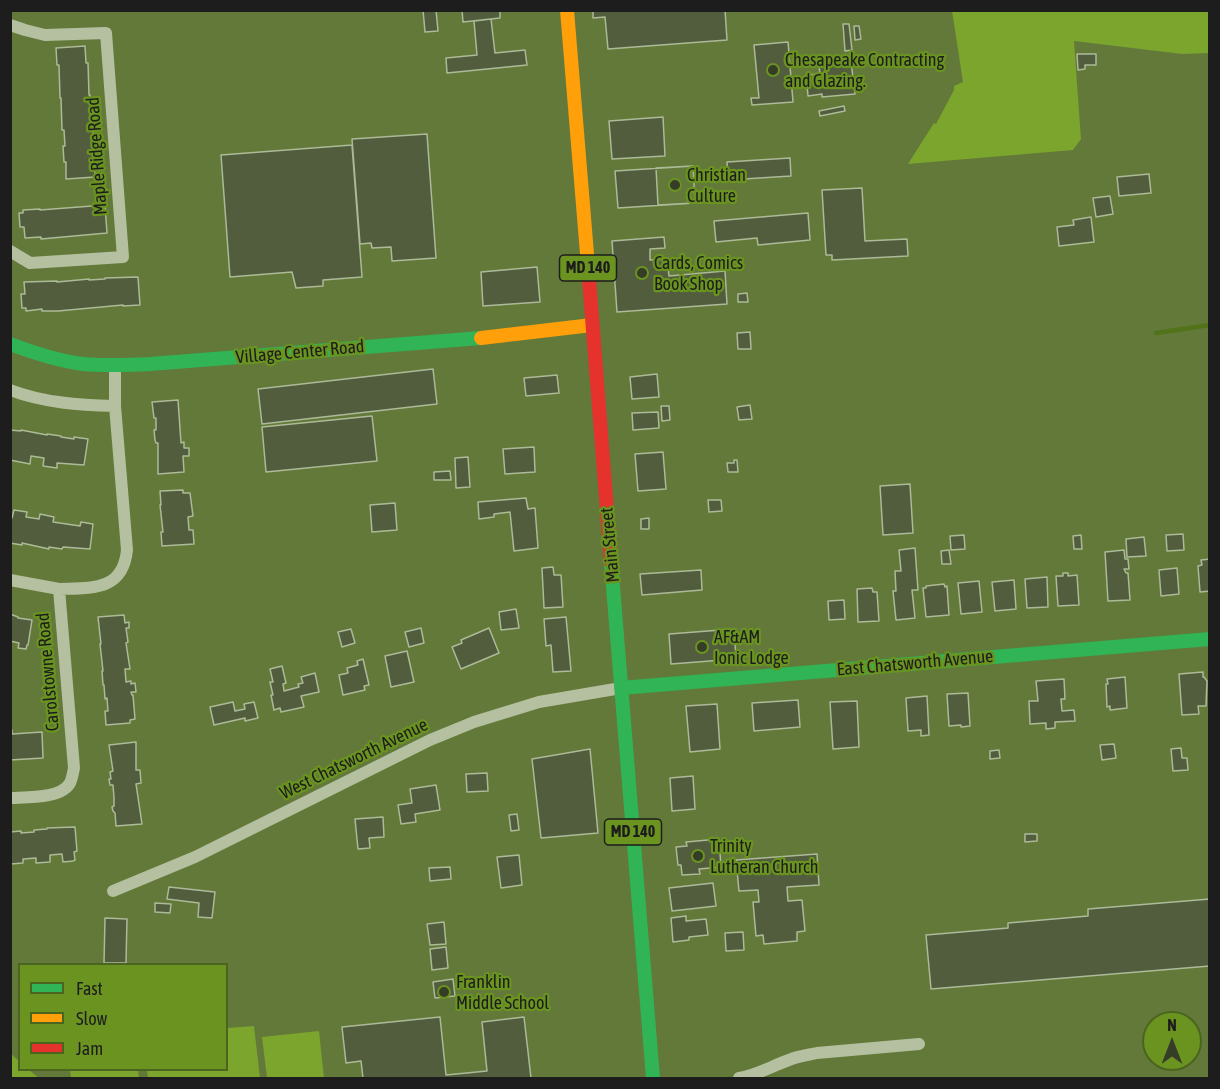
<!DOCTYPE html>
<style>
body{margin:0}
#map{position:relative;width:1220px;height:1089px;overflow:hidden;background:#62793a;font-family:"Asap Condensed",sans-serif}
canvas{display:block}
.frame{position:absolute;inset:0;border:12px solid #1d1d1d;pointer-events:none}
.legend{position:absolute;left:18px;top:963px;width:210px;height:108px;box-sizing:border-box;background:#6a9320;border:2px solid #4b641f;margin:0;padding:8px 10px;list-style:none;font-size:18px;color:#1d1d1d}
.legend li{display:flex;align-items:center;gap:12px;height:30px}
.legend b{width:30px;border:2px solid #4b641f}
.north{position:absolute;left:1142px;top:1011px;width:60px;height:60px;box-sizing:border-box;background:#6a9320;border:2px solid #4b641f;border-radius:50%;rotate:0deg;font-size:16px;font-weight:700;line-height:24px;text-align:center;color:#1d1d1d}
.north::after{content:'';display:block;margin:auto;width:21px;height:27px;background:#353d27;clip-path:polygon(50% 0,100% 100%,50% 72%,0 100%)}
</style>
<div id="map">
<canvas width="1220" height="1089"></canvas>
<div class="frame"></div>
<ul class="legend">
<li><b style="height:8px;background:#30b455"></b>Fast</li>
<li><b style="height:8px;background:#ff9f0a"></b>Slow</li>
<li><b style="height:8px;background:#e5322d"></b>Jam</li>
</ul>
<div class="north">N</div>
</div>
<script>
const context = document.querySelector('canvas').getContext('2d');
context.lineJoin = 'round';
function fill(path, color) { context.fillStyle = color; context.fill(path, 'evenodd'); }
function trace(path, color, width, dash) { context.strokeStyle = color; context.lineWidth = width; context.lineCap = dash ? 'butt' : 'round'; context.setLineDash(dash || []); context.stroke(path); }
function label(font, color, halo, rows, align = 'center') {
  context.font = font + ' "Asap Condensed",sans-serif'; context.lineWidth = 4.5; context.setLineDash([]); context.textBaseline = 'middle'; context.strokeStyle = halo; context.fillStyle = color; for (const [text, x, y, turn = 0] of rows) {
    context.save(); context.translate(x, y); context.rotate((+turn || 0) * Math.PI / 180); context.textAlign = isNaN(turn) ? turn : align; if (halo) context.strokeText(text, 0, 0); context.fillText(text, 0, 0); context.restore();
  }
}
fill(new Path2D(`
 M952,11H1209V53L1182,54L1074,41L1081,139L1073,150L908,164L934,123L936,124L954,90V86L963,82Z
 M254,1026L260,1078H148L147,1070H226L227,1028Z
 M319,1031L324,1078H267L262,1037Z
 M10,1053L19,1061L20,1070H29L39,1078H11Z
 M70,1070H138L139,1078H71Z`), '#7ba52c');
trace(new Path2D(`
 M1156,333L1210,325`), '#527319', 4.5);
const building = new Path2D(`
 M423,10H436L438,31L425,32Z
 M462,10H500V18L463,22Z
 M593,10H725L727,40L608,49L605,17L593,18Z
 M491,19L495,53L525,50L527,65L447,73L446,58L477,55L474,21Z
 M843,24H849L852,50L845,51Z
 M854,26H859L861,39L855,40Z
 M788,42L793,102L752,105L751,98H759L754,45Z
 M85,46L86,63H88L89,95H90L92,112H90L91,127H93V160H94L95,177L66,179V162H64L63,146H65L64,130H62L61,98H60L59,65H57L56,48Z
 M1077,54H1096V65H1085V69L1078,70Z
 M851,62L855,94L822,97V94L808,96L806,75L820,74L819,65Z
 M844,106L845,111L820,116L819,111Z
 M663,117L665,156L612,159L609,121Z
 M427,134L436,258L392,261L391,247L372,248L371,243L360,244L352,139Z
 M352,145L362,277L323,280V286L296,288L292,272L230,277L221,155Z
 M790,158L791,176L728,180L727,162Z
 M693,166L695,203L618,208L615,171Z
 M693,166L695,203L658,205L656,168Z
 M1149,174L1151,193L1119,196L1117,177Z
 M862,188L865,241L907,239L908,256L832,260V255H826L822,190Z
 M1110,196L1113,214L1096,217L1093,198Z
 M105,205L107,233L41,239V237L25,238L24,227H20L19,213H23V210L40,209V210Z
 M808,213L810,240L758,245L757,238L716,242L714,221Z
 M1091,217L1094,242L1059,246L1057,227L1074,225L1073,220Z
 M664,237L665,248L650,249V260L667,259L669,276L725,271L727,304L617,312L612,241Z
 M537,267L540,302L483,306L481,272Z
 M138,277L140,305L123,306V305L58,311H42V309L26,311V308H22L21,294H25L24,282L57,281V282L89,279V280L105,279V278Z
 M747,293L748,302H738V294Z
 M750,332L751,349H738L737,333Z
 M433,369L437,404L262,424L258,389Z
 M657,374L659,397L632,399L630,377Z
 M557,375L559,393L526,396L524,378Z
 M178,400L181,443L184,442V448H189V456H183L184,472L158,474V443H156L155,440L154,430H156V418H154L152,402Z
 M750,405L752,419L739,420L737,407Z
 M661,406H669L670,420L662,421Z
 M658,412L659,428L633,430L632,413Z
 M372,416L377,461L266,472L262,427Z
 M10,430L21,431V430L47,435V434L61,436V437L74,439V437L88,439L84,465L57,463V468L43,466L44,458L31,456L30,464L10,460Z
 M534,447L535,472L505,474L503,449Z
 M663,452L666,489L638,491L635,454Z
 M468,457L470,487L456,488L455,458Z
 M734,460H737L738,472H728L727,463H734Z
 M450,471L451,480H434V472Z
 M910,484L913,533L883,535L880,486Z
 M183,490V493H190L193,516L188,517L189,530H193L194,544L162,546L161,532H163L160,505H161L160,491Z
 M526,498L528,509L535,508L538,548L514,551L510,512L494,514V517L479,519L478,502Z
 M708,500H721L722,511L709,512Z
 M395,503L397,530L372,532L370,505Z
 M14,510L27,512L26,517L39,519L40,514L54,517L53,522L80,526L81,522L93,524L90,549L63,547L62,549L49,547V549L22,543V545L10,543V517L12,518Z
 M649,518V529H641V519Z
 M1183,534L1184,550L1167,551L1166,535Z
 M964,535L965,549L951,550L950,536Z
 M1081,535L1082,549H1074L1073,536Z
 M1144,537L1146,556L1127,557L1126,539Z
 M915,548L918,590H912L915,618L896,620L893,591H896L895,571H901L899,550Z
 M949,550L951,564H942L941,551Z
 M1124,550L1125,559H1128L1129,569H1124L1126,573H1128L1130,600L1108,601L1105,552Z
 M1210,559V591L1200,592L1198,566L1202,565L1201,560Z
 M553,567L554,575H561L563,607L544,608L542,568Z
 M1177,568L1179,594L1161,596L1159,570Z
 M701,570L702,590L642,595L640,574Z
 M1063,573H1068V576L1077,575L1079,605L1058,606L1056,576H1063Z
 M1047,577L1048,607L1027,608L1025,579Z
 M1014,580L1016,609L995,611L992,582Z
 M979,581L982,612L961,614L958,583Z
 M944,584L945,587L947,586L949,615L926,617L923,588H926V586Z
 M872,588L873,592H877L879,621L858,622L857,589Z
 M844,600L845,619L829,620L828,601Z
 M516,609L519,628L501,630L499,612Z
 M10,614L18,617V618L32,620L28,645H27L26,649L18,648L19,643L10,641Z
 M124,615L125,623L129,622V628H126L128,642L126,643L130,669H125L126,682L131,681V684L135,683L136,692H131L132,695H133L135,719L130,720V723L106,725L105,711H108L107,698L105,699L104,685H103L102,671H103L100,644H101L98,617Z
 M566,617L571,671L553,672L551,645L546,646L544,619Z
 M421,628L424,643L409,647L405,632Z
 M489,628L499,653L461,669L452,647L462,643L461,640Z
 M351,629L355,643L342,647L338,632Z
 M734,629L736,659L671,664L669,634Z
 M407,651L414,682L391,687L385,656Z
 M363,659L369,685L364,686L365,690L343,695L339,675L348,673L347,668L358,665L357,661Z
 M282,666L286,683L283,684L284,691L299,687L298,684L303,683L301,677L315,673L319,692L301,696L304,707L281,712L280,708L274,710L271,695H273L270,682H273L270,669Z
 M1203,672V677H1204L1207,681L1206,706H1198L1199,714L1182,715L1179,674Z
 M1125,677L1127,708L1110,710V706L1107,707L1106,684H1108L1107,679Z
 M1064,679L1065,699H1061L1062,711L1074,710L1075,721L1055,722V728L1046,729V723L1030,724L1029,701H1038L1036,681Z
 M968,693L970,726L961,727V725L949,726L947,694Z
 M927,696L929,735L921,736V730L908,731L906,698Z
 M798,700L800,727L754,731L752,703Z
 M857,701L859,747L833,749L830,702Z
 M233,702L235,711L245,709L244,704L254,702L258,718L245,721V718L214,725L210,707Z
 M717,704L720,749L690,752L686,706Z
 M10,730H12V734L42,732L43,758L10,760Z
 M136,742V770H140L141,783L136,784L142,824L116,826L115,813L113,811L112,807L114,806V798L113,785H110L109,779H111L110,772L113,771L109,745Z
 M1114,744L1116,758L1102,760L1100,745Z
 M1181,748L1182,758H1187L1188,770L1173,771L1171,749Z
 M590,749L598,833L541,838L532,759Z
 M999,750L1000,758L990,759V751Z
 M487,773L488,791L467,792L466,774Z
 M693,776L695,809L672,811L670,778Z
 M436,785L440,810L415,814L416,822L401,824L398,805L412,803L410,789Z
 M517,814L519,830L511,831L509,815Z
 M383,817L384,837L369,838L370,848L358,849L355,819Z
 M75,827L77,851L74,852L75,860L73,861L63,862L62,854L50,855V862L36,863V858L23,859V863L10,864V832L21,831V833L34,832V830L47,829V828Z
 M1025,834H1037V841L1025,842Z
 M719,839L721,867L699,869L700,874L682,875L681,865H678L676,847L687,846L686,842Z
 M817,854L819,885L787,887L788,901L802,900L805,931L797,932V941L764,944L763,935L756,936L753,902H759L758,890L739,891L736,860Z
 M519,855L522,885L501,888L497,857Z
 M450,867L451,879L430,881L429,868Z
 M713,883L716,906L672,911L669,888Z
 M169,887L215,892L212,918L198,917L199,903L167,899Z
 M1210,899V966L931,989L926,935L1008,928V923L1088,916V909Z
 M155,903L171,904L170,913L155,912Z
 M686,916V921L706,919L708,935L689,937V940L673,942L671,918Z
 M105,918L127,919L126,963H104Z
 M444,922L446,944L430,945L427,924Z
 M743,932L744,950L726,951L725,933Z
 M446,947L448,968L432,970L430,949Z
 M453,979L455,996L435,998L433,982Z
 M440,1017L446,1075L487,1071L482,1022L524,1017L531,1078H363L361,1061L346,1063L342,1027Z`);
fill(building, '#525d3e');
trace(building, '#adba98', 1.5);
trace(new Path2D(`
 M10,25L25,30L45,35L106,33L123,257L30,263L10,251
 M10,390C44,403 80,405 115,406
 M10,580L59,589
 M10,798C27,797 61,799 70,783C72,779 73,773 74,768L59,589C92,588 123,591 127,550L115,406V365
 M113,891L195,857L430,740L474,722L539,702L621,688
 M739,1078C757,1075 772,1066 789,1060C798,1056 808,1055 817,1053L919,1044`), '#b4c09f', 12);
trace(new Path2D(`
 M10,344C34,353 58,361 83,364C105,366 128,365 150,364L481,338
 M611,562L653,1078
 M621,688L1210,639`), '#30b455', 14);
trace(new Path2D(`
 M567,10L588,266
 M481,338L592,325`), '#ff9f0a', 14);
trace(new Path2D(`
 M588,266L611,562`), '#e5322d', 14);
for (const [x, y, r, color] of [
 [773,70,6,"#353d27"],
 [675,185,6,"#353d27"],
 [642,273,6,"#353d27"],
 [702,647,6,"#353d27"],
 [698,856,6,"#353d27"],
 [444,992,6,"#353d27"]
]) { const dot = new Path2D(); dot.arc(x, y, r, 0, 2 * Math.PI); context.fillStyle = color; context.fill(dot); trace(dot, '#6a9320', 2); }
for (const [x, y, w] of [
 [588,268,57],
 [633,832,57]
]) { const box = new Path2D(); box.roundRect(x - w / 2, y - 13, w, 26, 4.5); context.fillStyle = '#6a9320'; context.fill(box); trace(box, '#1d1d1d', 1.5); }
label('bold 16px', '#1d1d1d', null, [
 ["MD 140",588,268],
 ["MD 140",633,832]
]);
label('18px', '#1d1d1d', '#6a9320', [
 ["Chesapeake Contracting",785,60],
 ["and Glazing.",785,81],
 ["Christian",687,175],
 ["Culture",687,196],
 ["Cards, Comics",654,263],
 ["Book Shop",654,284],
 ["AF&AM",714,637],
 ["Ionic Lodge",714,658],
 ["Trinity",710,846],
 ["Lutheran Church",710,867],
 ["Franklin",456,982],
 ["Middle School",456,1003]
], 'left');
label('18px', '#1d1d1d', '#6a9320', [
 ["Maple Ridge Road",97,156,-94],
 ["Village Center Road",300,352,-5],
 ["Main Street",610,545,-95],
 ["East Chatsworth Avenue",915,663,-5],
 ["Carolstowne Road",48,672,-95],
 ["West Chatsworth Avenue",354,759,-26]
]);
</script>
